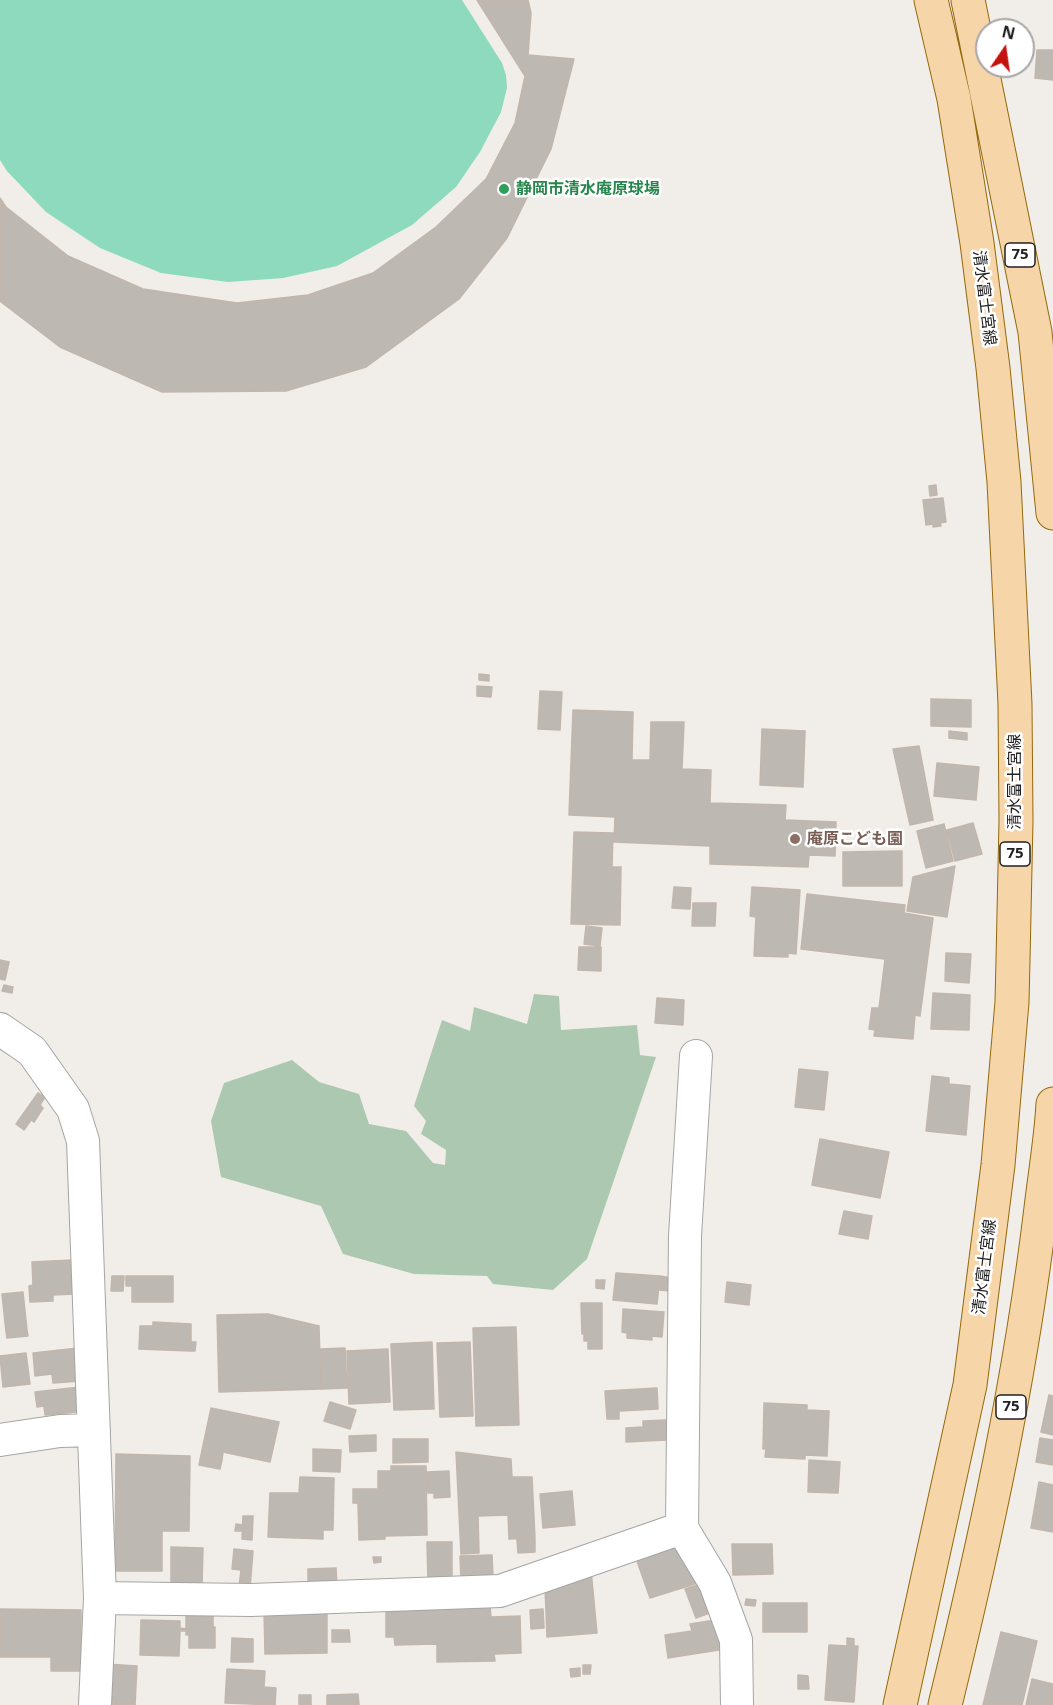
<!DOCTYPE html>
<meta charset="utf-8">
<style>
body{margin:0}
#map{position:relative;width:1053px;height:1705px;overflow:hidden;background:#f1eee9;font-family:"Noto Sans",sans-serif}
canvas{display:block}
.north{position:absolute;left:975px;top:18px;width:60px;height:60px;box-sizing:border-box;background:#fff;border:2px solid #a6a6a6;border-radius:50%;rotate:13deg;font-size:16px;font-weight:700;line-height:24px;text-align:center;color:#212121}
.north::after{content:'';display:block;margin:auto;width:21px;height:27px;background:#c5120e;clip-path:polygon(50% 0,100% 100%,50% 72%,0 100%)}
</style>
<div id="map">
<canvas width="1053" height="1705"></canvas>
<div class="north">N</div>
</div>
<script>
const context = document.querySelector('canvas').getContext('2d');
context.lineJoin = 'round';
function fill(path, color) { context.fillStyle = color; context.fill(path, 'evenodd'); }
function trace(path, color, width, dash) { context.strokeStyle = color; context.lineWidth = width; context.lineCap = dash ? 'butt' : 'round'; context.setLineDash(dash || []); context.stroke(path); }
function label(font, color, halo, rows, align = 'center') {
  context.font = font + ' "Noto Sans","Noto Sans JP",sans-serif'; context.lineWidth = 5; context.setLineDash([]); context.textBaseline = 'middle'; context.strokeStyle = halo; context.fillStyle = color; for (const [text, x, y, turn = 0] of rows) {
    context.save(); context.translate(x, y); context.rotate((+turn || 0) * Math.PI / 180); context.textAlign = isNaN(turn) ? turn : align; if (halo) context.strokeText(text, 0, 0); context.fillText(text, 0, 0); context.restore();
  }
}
fill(new Path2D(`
 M534,994L559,996L561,1030L637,1025L640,1055L656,1057L587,1259L553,1290L493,1284L487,1276L414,1274L343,1254L321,1206L221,1177L211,1121L224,1083L292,1060L319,1082L359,1094L369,1124L406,1131L433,1163L445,1165L446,1150L421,1134L426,1121L414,1106L442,1020L470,1031L474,1007L527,1024Z`), '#acc8b1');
fill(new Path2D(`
 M0,0H462L502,63L506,75L507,88L501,112L480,152L456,187L412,225L337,266L283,278L228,282L161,273L100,248L46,212L7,171L0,160Z`), '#8ddabe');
const building = new Path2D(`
 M477,0H528L531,13L528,55L574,59L551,149L507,238L459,299L366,367L286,391L162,392L60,347L0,301V198L6,207L68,256L143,289L237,303L308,295L373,273L436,227L486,179L515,123L525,76Z
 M1037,50H1053V80L1035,78Z
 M936,485L937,495L930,496L929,486Z
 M943,498L946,522L940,523L941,526L933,527V524L926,525L923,500Z
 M479,674L489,675V681L479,680Z
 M477,686L492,687L491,697L477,696Z
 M540,691L562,692L560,730L538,729Z
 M931,699L971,700V727L931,726Z
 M573,710L633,712L632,760H650L651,722H684L682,769L711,770L710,803L786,805L785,820L836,822L835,856L809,855L808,867L710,864V846L614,842L615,817L569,815Z
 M762,729L805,731L803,787L760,785Z
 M949,731L967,733V740L949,738Z
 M919,746L933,820L910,825L893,749Z
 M937,763L979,767L976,800L934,796Z
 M973,823L982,854L955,861L947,830Z
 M944,824L953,861L926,868L917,831Z
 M574,832L613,833L612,867H621L620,925L571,924Z
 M902,851V886H843V852Z
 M955,866L947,917L907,911L913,877Z
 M674,887L691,888L690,909L672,908Z
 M752,887L800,890L796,954L788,953V957L754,956L756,917L750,916Z
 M807,894L905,905L904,913L933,918L920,1016L915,1015L913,1039L874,1036L875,1030L869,1029L872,1008H879L885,959L801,949Z
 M693,903H716L715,926H692Z
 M586,926L602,928L600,946L584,944Z
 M579,947H601V971L578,970Z
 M946,953L971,954L969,983L945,981Z
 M0,960L9,962L5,980L0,979Z
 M4,985L13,987L12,993L2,991Z
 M933,993L970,995L969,1030L931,1029Z
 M657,998L684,1000L683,1025L655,1023Z
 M799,1069L828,1072L824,1110L795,1107Z
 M932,1076L949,1078V1084L970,1086L966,1135L926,1131Z
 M38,1093L45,1097L40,1105L43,1108L34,1122L31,1120L24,1130L16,1124Z
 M820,1139L889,1152L880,1198L812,1185Z
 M844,1211L872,1216L868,1239L839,1234Z
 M73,1260L75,1294L53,1295V1301L30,1302L29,1286L33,1285L32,1262Z
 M616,1273L660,1276L657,1304L613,1300Z
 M112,1276H124L123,1291H111Z
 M126,1276H173V1302H132V1286H126Z
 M660,1276L672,1278V1291L658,1290Z
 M596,1280H605L604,1289L596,1288Z
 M727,1282L751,1285L749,1305L725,1302Z
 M23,1292L27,1330L6,1332L2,1294Z
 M581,1303H602V1349H588V1341H584V1334H582Z
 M623,1309L664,1312L662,1337L652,1336V1340L627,1338V1333L622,1332Z
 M268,1314L319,1326L321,1389L219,1392L217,1315Z
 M153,1322L191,1324V1351L139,1349L140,1326H153Z
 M516,1327L519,1425L476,1426L473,1328Z
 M27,1330L28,1336L7,1338L6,1332Z
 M191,1342H196L195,1351H191Z
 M432,1342L434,1409L394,1410L391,1344Z
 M470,1342L473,1416L440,1417L437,1343Z
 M78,1348L81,1381L53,1383L52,1374L35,1376L33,1353Z
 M345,1348L347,1388L322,1389L320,1349Z
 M388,1349L390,1402L349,1404L347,1351Z
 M26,1353L30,1384L3,1387L0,1356Z
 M80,1387L81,1403L75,1404L76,1412L45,1415L44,1406L37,1407L35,1392Z
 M657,1388L658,1409L619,1411V1419H607L605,1391Z
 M1049,1395L1053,1396V1435L1041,1432Z
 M330,1402L356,1410L350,1429L324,1421Z
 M764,1403L807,1405V1410L829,1411L827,1456L805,1455V1459L765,1457L766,1449H763Z
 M211,1408L279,1422L270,1462L223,1452L222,1460L201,1455Z
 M666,1420L667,1440L626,1442V1428L643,1427V1421Z
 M376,1435V1451L350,1452L349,1436Z
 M1040,1438L1053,1440V1465L1036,1462Z
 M393,1439H428V1462L393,1463Z
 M313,1449L341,1450L340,1472L313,1471Z
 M456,1452L511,1459L512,1477H532L535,1538L509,1539L508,1515L478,1516L479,1553L461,1554Z
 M116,1454L190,1456L189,1531H162V1571H115Z
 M201,1455L222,1460L220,1469L199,1465Z
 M809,1460L840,1462L838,1493L808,1492Z
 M391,1466H426L427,1535L385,1536V1539L359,1540L358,1503H353V1489H378V1471H391Z
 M449,1471L450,1497L434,1498V1493H428L427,1472Z
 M300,1477L334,1478L333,1530H323V1539L268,1537L270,1493H299Z
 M1039,1482L1053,1485V1532L1031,1528Z
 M572,1491L575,1525L543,1528L540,1494Z
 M243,1516H253L252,1540L242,1539Z
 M236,1524L243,1525V1531H235Z
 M535,1539V1552L518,1553L517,1540Z
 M675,1539L701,1582L650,1598L637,1561L643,1559L640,1550Z
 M427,1542H452V1581L428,1582Z
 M732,1544H772L773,1574L733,1575Z
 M171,1547L203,1548L202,1586L171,1585Z
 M234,1549L253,1551L250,1588L239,1587L241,1570L232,1569Z
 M492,1555L493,1577L461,1579L460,1556Z
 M373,1557H381V1562L374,1563Z
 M336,1568L337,1586H308V1569Z
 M591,1570L597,1633L547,1637L545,1587Z
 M704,1583L715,1611L696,1618L685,1589Z
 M746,1599L756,1600L755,1606L745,1605Z
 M763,1603H807V1632H763Z
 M386,1605L490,1606L491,1617L520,1616L521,1653L494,1654L495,1661L437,1662V1644L395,1645L394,1637H386Z
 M0,1609L81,1610V1671H51V1657H0Z
 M543,1609L544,1628L531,1629L530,1610Z
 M264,1610H327V1653L265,1654Z
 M186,1612L213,1613V1627H215V1648H189V1635H186V1631H180L179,1656L140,1655L141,1620L180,1621V1628L186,1629Z
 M721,1619L725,1649L668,1658L665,1635L692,1631L690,1624Z
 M332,1630H349L350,1642H332Z
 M1001,1632L1037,1641L1022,1705H983Z
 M232,1638L253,1639V1662H231Z
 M847,1638L854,1639V1646H858L854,1702L825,1700L829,1645L847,1646Z
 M106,1664L137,1666L135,1705H111L112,1687L105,1686Z
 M583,1665H591L590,1674H583Z
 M580,1668V1676L571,1677L570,1669Z
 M227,1669L265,1671L264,1687L276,1688L275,1705L225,1703Z
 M798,1675L808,1676L809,1689H798Z
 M1032,1679L1053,1684V1705H1026Z
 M358,1694L359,1705H327V1695Z
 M299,1695H311V1705H299Z`);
fill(building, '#beb8b2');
trace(building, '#c2b6ac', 1.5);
const minor = new Path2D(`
 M0,1029L32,1051L73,1109L83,1141L100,1598L95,1705
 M696,1056L685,1236L682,1528L715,1583L736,1640L737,1705
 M0,1440L60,1431L94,1430
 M100,1598L251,1600L500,1591L682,1528`);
const primary = new Path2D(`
 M968,0L1035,332L1053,513
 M900,1705L970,1385L998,1165L1012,1002L1013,960L1016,821L1015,704L1004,482L993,368L977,243L954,99L931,0
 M945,1705C985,1541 1021,1376 1041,1208C1045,1174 1051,1139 1053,1104`);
trace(minor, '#a5a5a5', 34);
trace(primary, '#94690b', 35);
trace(minor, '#fff', 32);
trace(primary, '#f6d6a9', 33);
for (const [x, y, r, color] of [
 [504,189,6,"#2e9e5b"],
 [795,839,6,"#8d6e63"]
]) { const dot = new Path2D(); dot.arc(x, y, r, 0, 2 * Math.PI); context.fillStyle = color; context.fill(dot); trace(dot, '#fff', 2); }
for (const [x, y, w] of [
 [1020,255,30],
 [1015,854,30],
 [1011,1407,30]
]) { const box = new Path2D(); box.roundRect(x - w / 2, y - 12, w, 24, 4.5); context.fillStyle = '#fff'; context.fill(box); trace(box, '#212121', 1.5); }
label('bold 15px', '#212121', null, [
 ["75",1020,255],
 ["75",1015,854],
 ["75",1011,1407]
]);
label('bold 16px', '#27864d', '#fff', [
 ["静岡市清水庵原球場",516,189]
], 'left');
label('16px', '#212121', '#fff', [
 ["清水富士宮線",984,298,83],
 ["清水富士宮線",1015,782,-90],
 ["清水富士宮線",985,1267,-83]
]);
label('bold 16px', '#785e54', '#fff', [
 ["庵原こども園",807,839]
], 'left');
</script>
